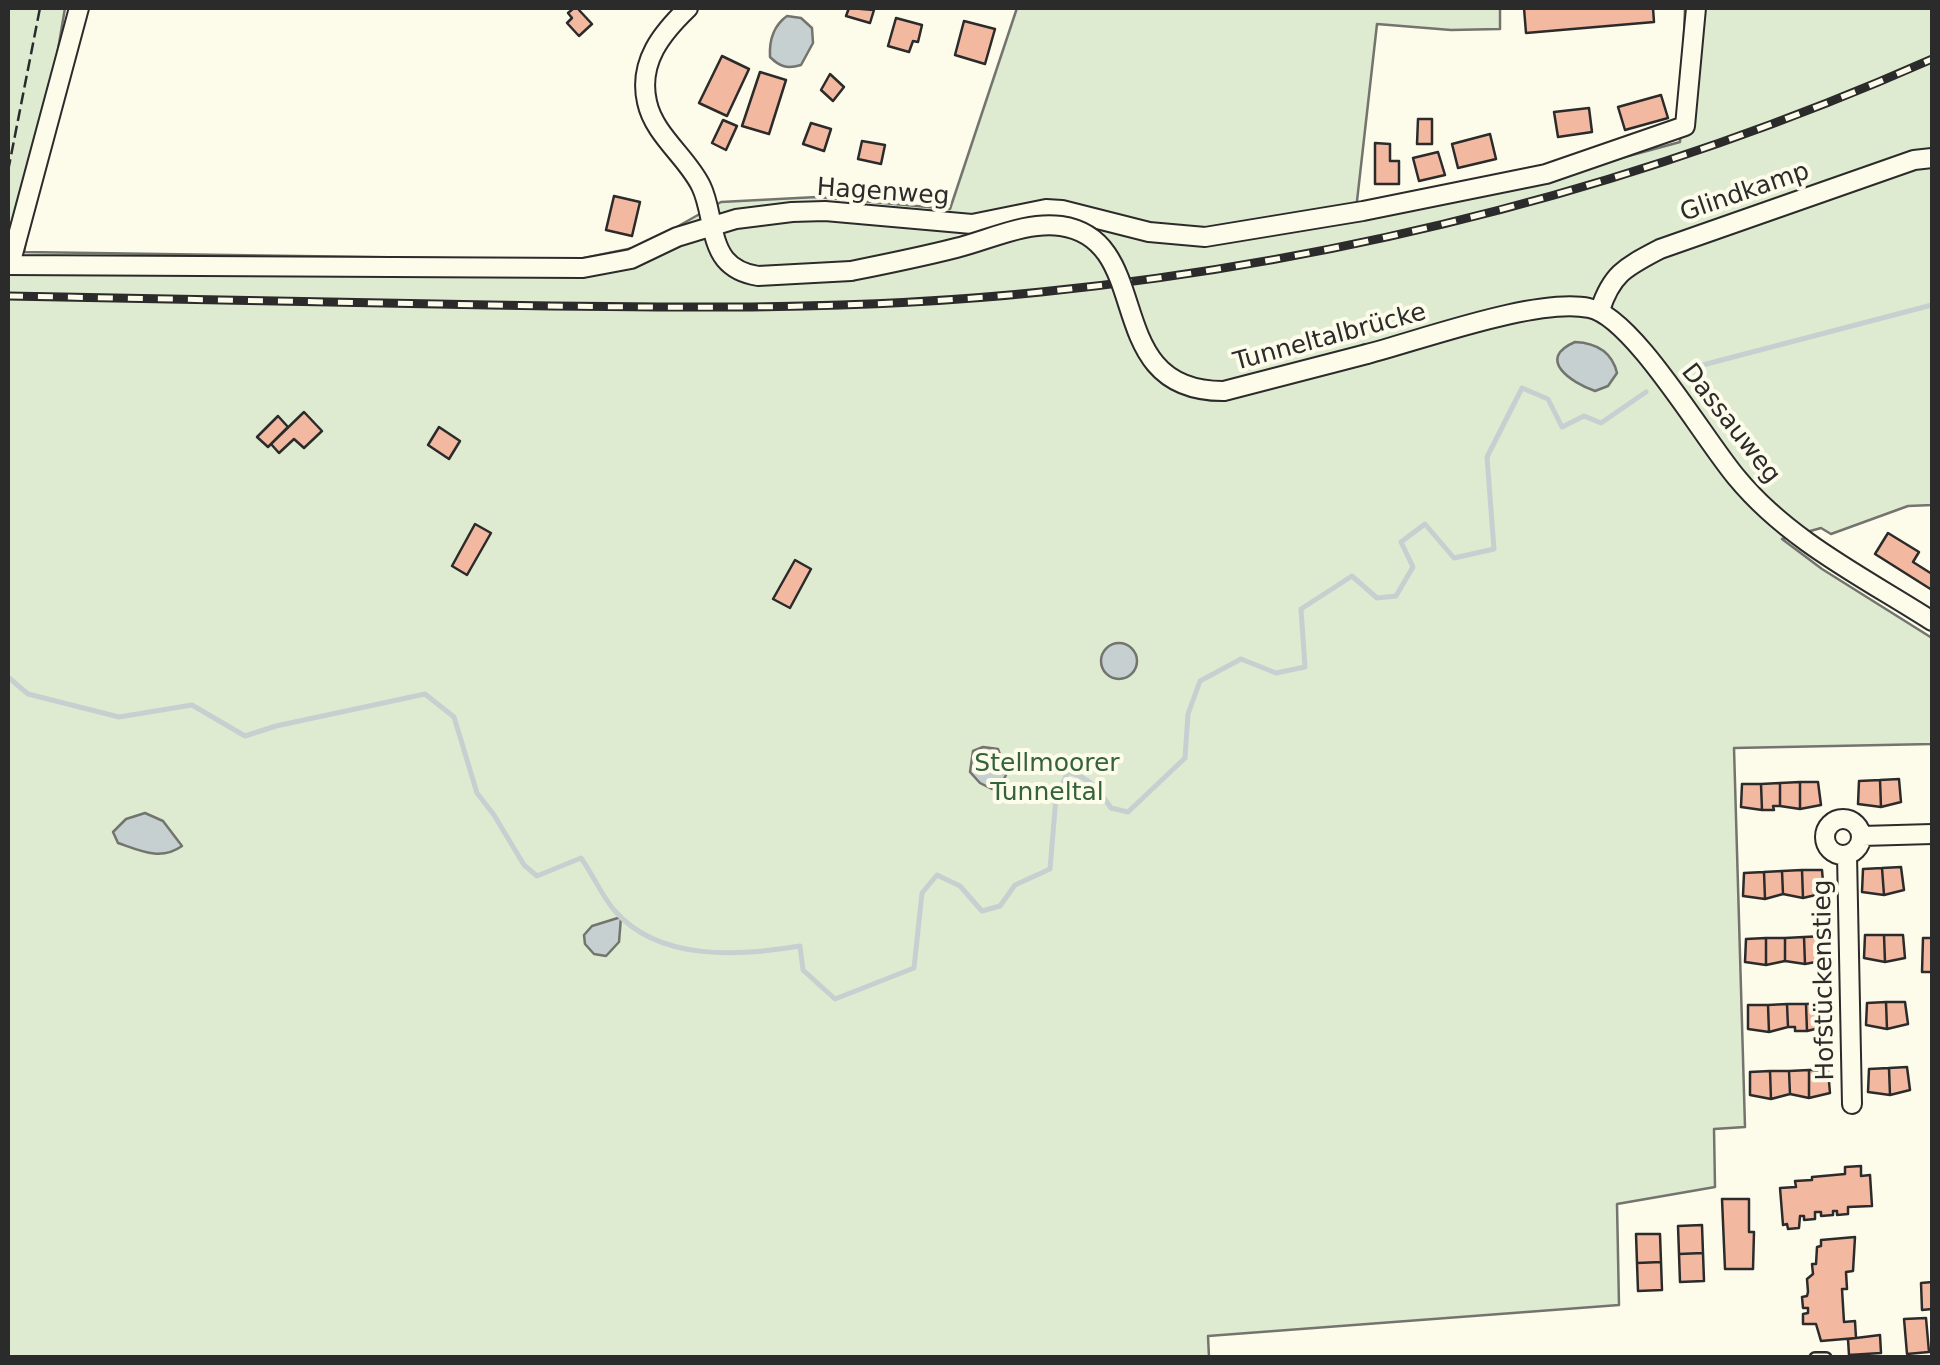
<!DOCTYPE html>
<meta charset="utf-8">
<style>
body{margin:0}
#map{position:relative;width:1940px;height:1365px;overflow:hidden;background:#fdfbea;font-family:"DejaVu Sans",sans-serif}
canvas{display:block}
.frame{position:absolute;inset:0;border:10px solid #2b2b2b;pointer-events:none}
</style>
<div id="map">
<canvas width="1940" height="1365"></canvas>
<div class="frame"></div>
</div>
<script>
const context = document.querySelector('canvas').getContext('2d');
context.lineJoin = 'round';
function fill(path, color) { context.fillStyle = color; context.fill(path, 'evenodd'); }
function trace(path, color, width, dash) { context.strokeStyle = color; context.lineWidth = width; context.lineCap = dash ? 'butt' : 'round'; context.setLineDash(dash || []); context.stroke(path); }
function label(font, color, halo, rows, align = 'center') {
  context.font = font + ' "DejaVu Sans",sans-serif'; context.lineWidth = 8; context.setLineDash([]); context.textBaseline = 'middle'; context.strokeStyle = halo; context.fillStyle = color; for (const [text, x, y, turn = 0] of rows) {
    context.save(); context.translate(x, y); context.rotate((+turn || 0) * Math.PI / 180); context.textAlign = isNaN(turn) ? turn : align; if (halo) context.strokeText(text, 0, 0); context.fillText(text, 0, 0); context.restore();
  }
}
const green = new Path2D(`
 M8,8H65L24,252L574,260L643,246L721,202L817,197L950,209L1017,8H1500V29L1451,30L1377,24L1357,201L1360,221L1500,191L1680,142L1685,8H1932V505L1908,506L1831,534L1821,528L1782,539L1822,569L1932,638V744L1734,748L1745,1127L1714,1129L1715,1187L1617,1204L1619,1305L1208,1336L1209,1357H8Z`);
fill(green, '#deebd1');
trace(green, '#74746e', 2.5);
const water = new Path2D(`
 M787,16L801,18L812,28L813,43L801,65C787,69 780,67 770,57C769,40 773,26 787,16Z
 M1575,342C1596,343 1612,352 1617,373L1608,386L1595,391C1572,383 1535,359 1575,342Z
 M1101 661a18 18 0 1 1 36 0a18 18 0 1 1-36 0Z
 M983,747L998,749L1007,773L1001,785L992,789L980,783L970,772L973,751Z
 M145,813L163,821L182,846C161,861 141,851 118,843L113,832L126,819Z
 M621,917L619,942L606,956L594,954L585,944L584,935L592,926Z`);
fill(water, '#c7d0d0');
trace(water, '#74746e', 2.5);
trace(new Path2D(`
 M1695,367L1932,305
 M8,677L28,694L119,717L192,705L245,736L276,726L425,694L454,717L477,793L494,815L524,865L537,876L581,858C592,873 603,898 615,911C659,962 741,956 800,946L803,970L835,999L914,968L922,893L937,875L960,886L982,911L1000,906L1015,885L1050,869L1056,797L1068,772C1091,778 1099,790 1111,808L1128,812L1185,758L1188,714L1200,681L1241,659L1276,673L1305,667L1301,609L1352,576L1377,598L1396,596L1413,567L1401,542L1425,524L1454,558L1494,549L1487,457L1522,388L1548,399L1562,427L1584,416L1601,423L1646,392`), '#c7d0d0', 5);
const building = new Path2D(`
 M574,8H581L579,10L592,24L579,36L567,23L572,18L568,13Z
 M849,8L874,10L870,23L846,16Z
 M1524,8H1653L1654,22L1526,33Z
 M896,18L922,25L918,42L913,41L909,52L888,46Z
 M964,21L995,29L985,64L955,55Z
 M722,56L749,69L727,116L699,103Z
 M760,72L786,80L769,134L742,126Z
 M830,74L844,87L833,101L821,90Z
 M1661,95L1668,118L1625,130L1618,107Z
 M1589,108L1592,132L1558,137L1554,112Z
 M1418,119H1432V144H1417Z
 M723,120L737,126L726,150L712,143Z
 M811,123L831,129L824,151L803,144Z
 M1490,134L1496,159L1458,168L1452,144Z
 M862,141L885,145L881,164L858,159Z
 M1375,143L1390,144V161H1399V184H1375Z
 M1438,152L1445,175L1419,181L1413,158Z
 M614,196L640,202L632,236L606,230Z
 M304,412L322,431L304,448L294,439L279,453L271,444Z
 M278,416L288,427L268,447L257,437Z
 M439,427L460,441L449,459L428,445Z
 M475,524L491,533L467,575L452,566Z
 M1888,533L1919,552L1913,562L1932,574V590L1875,554Z
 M795,560L811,569L790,608L773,599Z
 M1899,779L1901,802L1881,807L1880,780Z
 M1880,780L1881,807L1858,804L1859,781Z
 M1800,782H1818L1821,805L1800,809Z
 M1800,782V809L1780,806V783Z
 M1780,783V806H1773L1774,810H1762L1761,784Z
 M1742,784H1761L1762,810L1741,807Z
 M1901,867L1904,890L1884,895L1882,868Z
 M1882,868L1884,895L1862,892L1863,869Z
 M1802,870H1822L1824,893L1803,898Z
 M1802,870L1803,898L1783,894L1782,871Z
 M1782,871L1783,894L1765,899L1764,872Z
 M1764,872L1765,899L1743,896L1744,873Z
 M1865,935H1884L1885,962L1864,958Z
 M1884,935H1903L1905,958L1885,962Z
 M1824,936L1826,960L1805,964L1804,937Z
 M1804,937L1805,964L1785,961V938Z
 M1766,938H1785V961L1766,965Z
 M1766,938V965L1745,962L1746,939Z
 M1923,938H1932V972H1922Z
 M1886,1002L1887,1029L1866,1025L1867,1003Z
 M1886,1002H1905L1908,1024L1887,1029Z
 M1826,1003L1828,1026L1807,1031L1806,1004Z
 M1787,1004H1806L1807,1031H1795V1027H1788Z
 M1787,1004L1788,1027L1769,1032L1768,1005Z
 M1748,1005H1768L1769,1032L1748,1029Z
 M1907,1067L1910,1090L1890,1095L1889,1068Z
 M1889,1068L1890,1095L1868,1092L1869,1069Z
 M1809,1070H1828L1830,1093L1809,1098Z
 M1809,1070V1098L1790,1094L1789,1071Z
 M1770,1071H1789L1790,1094L1771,1099Z
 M1770,1071L1771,1099L1750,1095V1072Z
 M1861,1166V1176L1870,1175L1872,1206L1848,1207V1214L1837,1215V1211H1833V1215L1821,1216V1212H1815V1219L1804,1220V1216H1800L1799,1228L1788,1229L1787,1224L1783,1225L1780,1188L1796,1187L1795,1181L1812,1180V1177L1845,1174V1167Z
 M1722,1199H1749V1232H1754L1753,1269H1725Z
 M1702,1225L1703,1253L1679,1254L1678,1226Z
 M1636,1234H1660L1661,1262L1637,1263Z
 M1855,1237L1853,1271L1846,1272L1847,1289H1842L1844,1322L1855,1321L1856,1338L1821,1341L1816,1324H1803V1314L1808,1313V1308H1803L1802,1297L1807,1296L1808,1292L1807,1279L1813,1274L1812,1264H1816L1817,1247L1821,1246V1240Z
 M1703,1253L1704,1281L1680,1282L1679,1254Z
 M1661,1262L1662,1290L1638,1291L1637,1263Z
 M1932,1282V1309L1922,1310L1921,1283Z
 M1926,1318L1929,1352L1907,1354L1904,1319Z
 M1880,1335L1881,1353L1849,1355L1848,1339Z`);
fill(building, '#f2b8a0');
trace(building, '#2b2b2b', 2.5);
const lane = new Path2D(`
 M1815,1358H1826`);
const street = new Path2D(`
 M688,8C662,33 638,62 647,102C654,135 687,157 701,186C712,208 710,240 725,259C734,270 745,274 758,276L851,271
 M8,265L583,268L631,259L677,237L736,219L792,212L825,211L972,224L1046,209L1062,210L1149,232L1205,237L1363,211L1546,174L1685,126L1696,8
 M10,265L79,8
 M1600,310C1612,273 1626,267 1660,249L1914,160L1932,158
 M1367,354C1421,340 1538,297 1589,308C1633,316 1705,441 1737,478C1789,541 1865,578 1932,621
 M1825 837a18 18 0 1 1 36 0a18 18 0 1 1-36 0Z
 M1862,836L1932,834
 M1847,855L1852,1104`);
trace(lane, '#2b2b2b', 14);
trace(street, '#2b2b2b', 22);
trace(lane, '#fdfbea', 9);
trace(street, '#fdfbea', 18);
const rail = new Path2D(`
 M8,296C168,299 329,302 490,305C673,308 858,311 1041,292C1349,261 1649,184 1932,59`);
trace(rail, '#2b2b2b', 9);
trace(rail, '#fdfbea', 5, [15]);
const streetBridge = new Path2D(`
 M851,271C886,264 921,257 956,248C989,240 1026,221 1061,226C1157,240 1098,392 1224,391L1367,354`);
trace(streetBridge, '#2b2b2b', 22, []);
trace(streetBridge, '#fdfbea', 18);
trace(new Path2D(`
 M8,171L40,8`), '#2b2b2b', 2.5, [12, 5]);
label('25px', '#2b2b2b', '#fdfbea', [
 ["Hagenweg",883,193,4],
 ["Glindkamp",1745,193,-19],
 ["Tunneltalbrücke",1330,338,-15],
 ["Dassauweg",1730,424,52],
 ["Hofstückenstieg",1825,980,-91]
]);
label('25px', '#34623c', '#fdfbea', [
 ["Stellmoorer",1047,764],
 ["Tunneltal",1047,793]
]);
</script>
